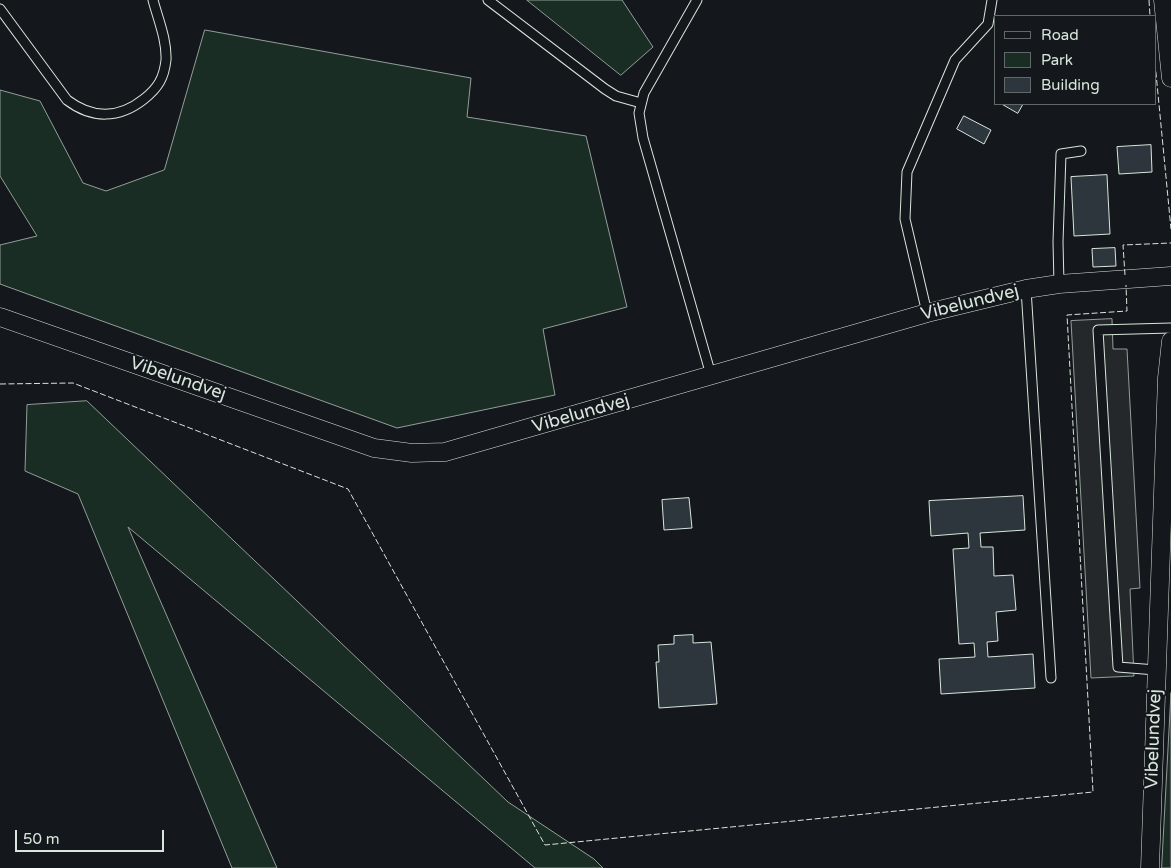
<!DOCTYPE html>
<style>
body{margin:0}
#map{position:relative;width:1171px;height:868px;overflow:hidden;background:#14181c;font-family:"Varela Round",sans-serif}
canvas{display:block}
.legend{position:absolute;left:994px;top:15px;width:162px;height:90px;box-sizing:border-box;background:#14181c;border:1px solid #626a69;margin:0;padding:6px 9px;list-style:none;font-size:15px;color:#d8e6dc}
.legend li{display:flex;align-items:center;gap:10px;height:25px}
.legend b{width:25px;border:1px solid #626a69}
.scale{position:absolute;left:15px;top:830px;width:149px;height:22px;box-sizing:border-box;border:2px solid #d8e6dc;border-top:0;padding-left:6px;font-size:15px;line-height:18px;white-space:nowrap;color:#d8e6dc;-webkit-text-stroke:4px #14181c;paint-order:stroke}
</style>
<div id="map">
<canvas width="1171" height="868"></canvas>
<ul class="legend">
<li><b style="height:6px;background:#14181c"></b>Road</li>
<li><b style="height:14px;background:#1a2d24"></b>Park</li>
<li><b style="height:14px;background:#2c363c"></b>Building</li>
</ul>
<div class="scale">50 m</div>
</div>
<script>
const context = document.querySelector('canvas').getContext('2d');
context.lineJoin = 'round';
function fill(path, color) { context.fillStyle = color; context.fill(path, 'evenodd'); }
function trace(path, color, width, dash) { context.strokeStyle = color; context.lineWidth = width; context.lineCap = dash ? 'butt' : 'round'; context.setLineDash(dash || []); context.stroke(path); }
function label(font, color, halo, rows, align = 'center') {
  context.font = font + ' "Varela Round",sans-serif'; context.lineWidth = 4; context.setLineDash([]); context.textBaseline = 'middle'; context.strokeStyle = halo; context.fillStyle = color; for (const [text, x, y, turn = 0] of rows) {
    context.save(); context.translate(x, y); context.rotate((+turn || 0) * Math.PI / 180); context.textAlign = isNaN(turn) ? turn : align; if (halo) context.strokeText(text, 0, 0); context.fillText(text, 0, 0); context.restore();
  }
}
const green = new Path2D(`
 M527,0H622L653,47L621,75Z
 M205,30L471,78L467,117L586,136L627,307L543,329L555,395L397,428L0,284V245L37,236L0,176V90L40,101L83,183L106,191L164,170Z
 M87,401L508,802L594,859L603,868H535L128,527L277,868H232L78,494L25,471L27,405Z
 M1171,693V868H1162Z`);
fill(green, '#1a2d24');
trace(green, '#939e99', 1);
const parking = new Path2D(`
 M1112,319L1113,349H1127L1140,588L1130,589L1134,676L1091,678L1071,321Z`);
fill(parking, '#24282b');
trace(parking, '#939e99', 1);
const building = new Path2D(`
 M1002,104H1023L1018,113Z
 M964,116L991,130L984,144L957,129Z
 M1151,145L1152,172L1119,174L1117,147Z
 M1107,175L1110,234L1074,236L1071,177Z
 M1115,248L1116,266L1093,267L1092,249Z
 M1023,496L1025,530L980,533L981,547H993L994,576L1013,575L1016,610L996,612L998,641L987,642L988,657L1033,654L1035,688L941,694L939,659L975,657L974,643L959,644L953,549L969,548L968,533L931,536L929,501Z
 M689,498L692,528L664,530L662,500Z
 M693,635V643L711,642L717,704L659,708L656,662H659L658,645L674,644V636Z`);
fill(building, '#2c363c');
trace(building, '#d8e6dc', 1);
const service = new Path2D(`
 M488,0L605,89L616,96L641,103
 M697,0L644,93L639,113L643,138L711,375
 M0,9L67,100C92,119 119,119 144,99C158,88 164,78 166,60C167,40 158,19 153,0
 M1059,284L1058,242L1061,154L1081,151
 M1026,289L1051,678
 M927,313L905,219L907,172L955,60L988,24L992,0
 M1156,670L1118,667L1098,330L1171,328`);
const minor = new Path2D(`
 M1163,0L1171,78
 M0,317L374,448L412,453L445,452L927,313L1026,289L1059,284L1171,276
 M1150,868L1167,378L1171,341`);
trace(service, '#d8e6dc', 11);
trace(minor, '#d8e6dc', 19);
trace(service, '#14181c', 9);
trace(minor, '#14181c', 18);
trace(new Path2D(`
 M1149,0L1150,16
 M1155,63L1171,229
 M1125,275L1123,245L1171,243
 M0,384L73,383L348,489L545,845L1093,792L1067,315L1127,311L1126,285`), '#d8e6dc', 1, [6, 2.5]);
label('18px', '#d8e6dc', '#14181c', [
 ["Vibelundvej",970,303,-14],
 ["Vibelundvej",178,379,19],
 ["Vibelundvej",581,414,-16],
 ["Vibelundvej",1154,739,-88]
]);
</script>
